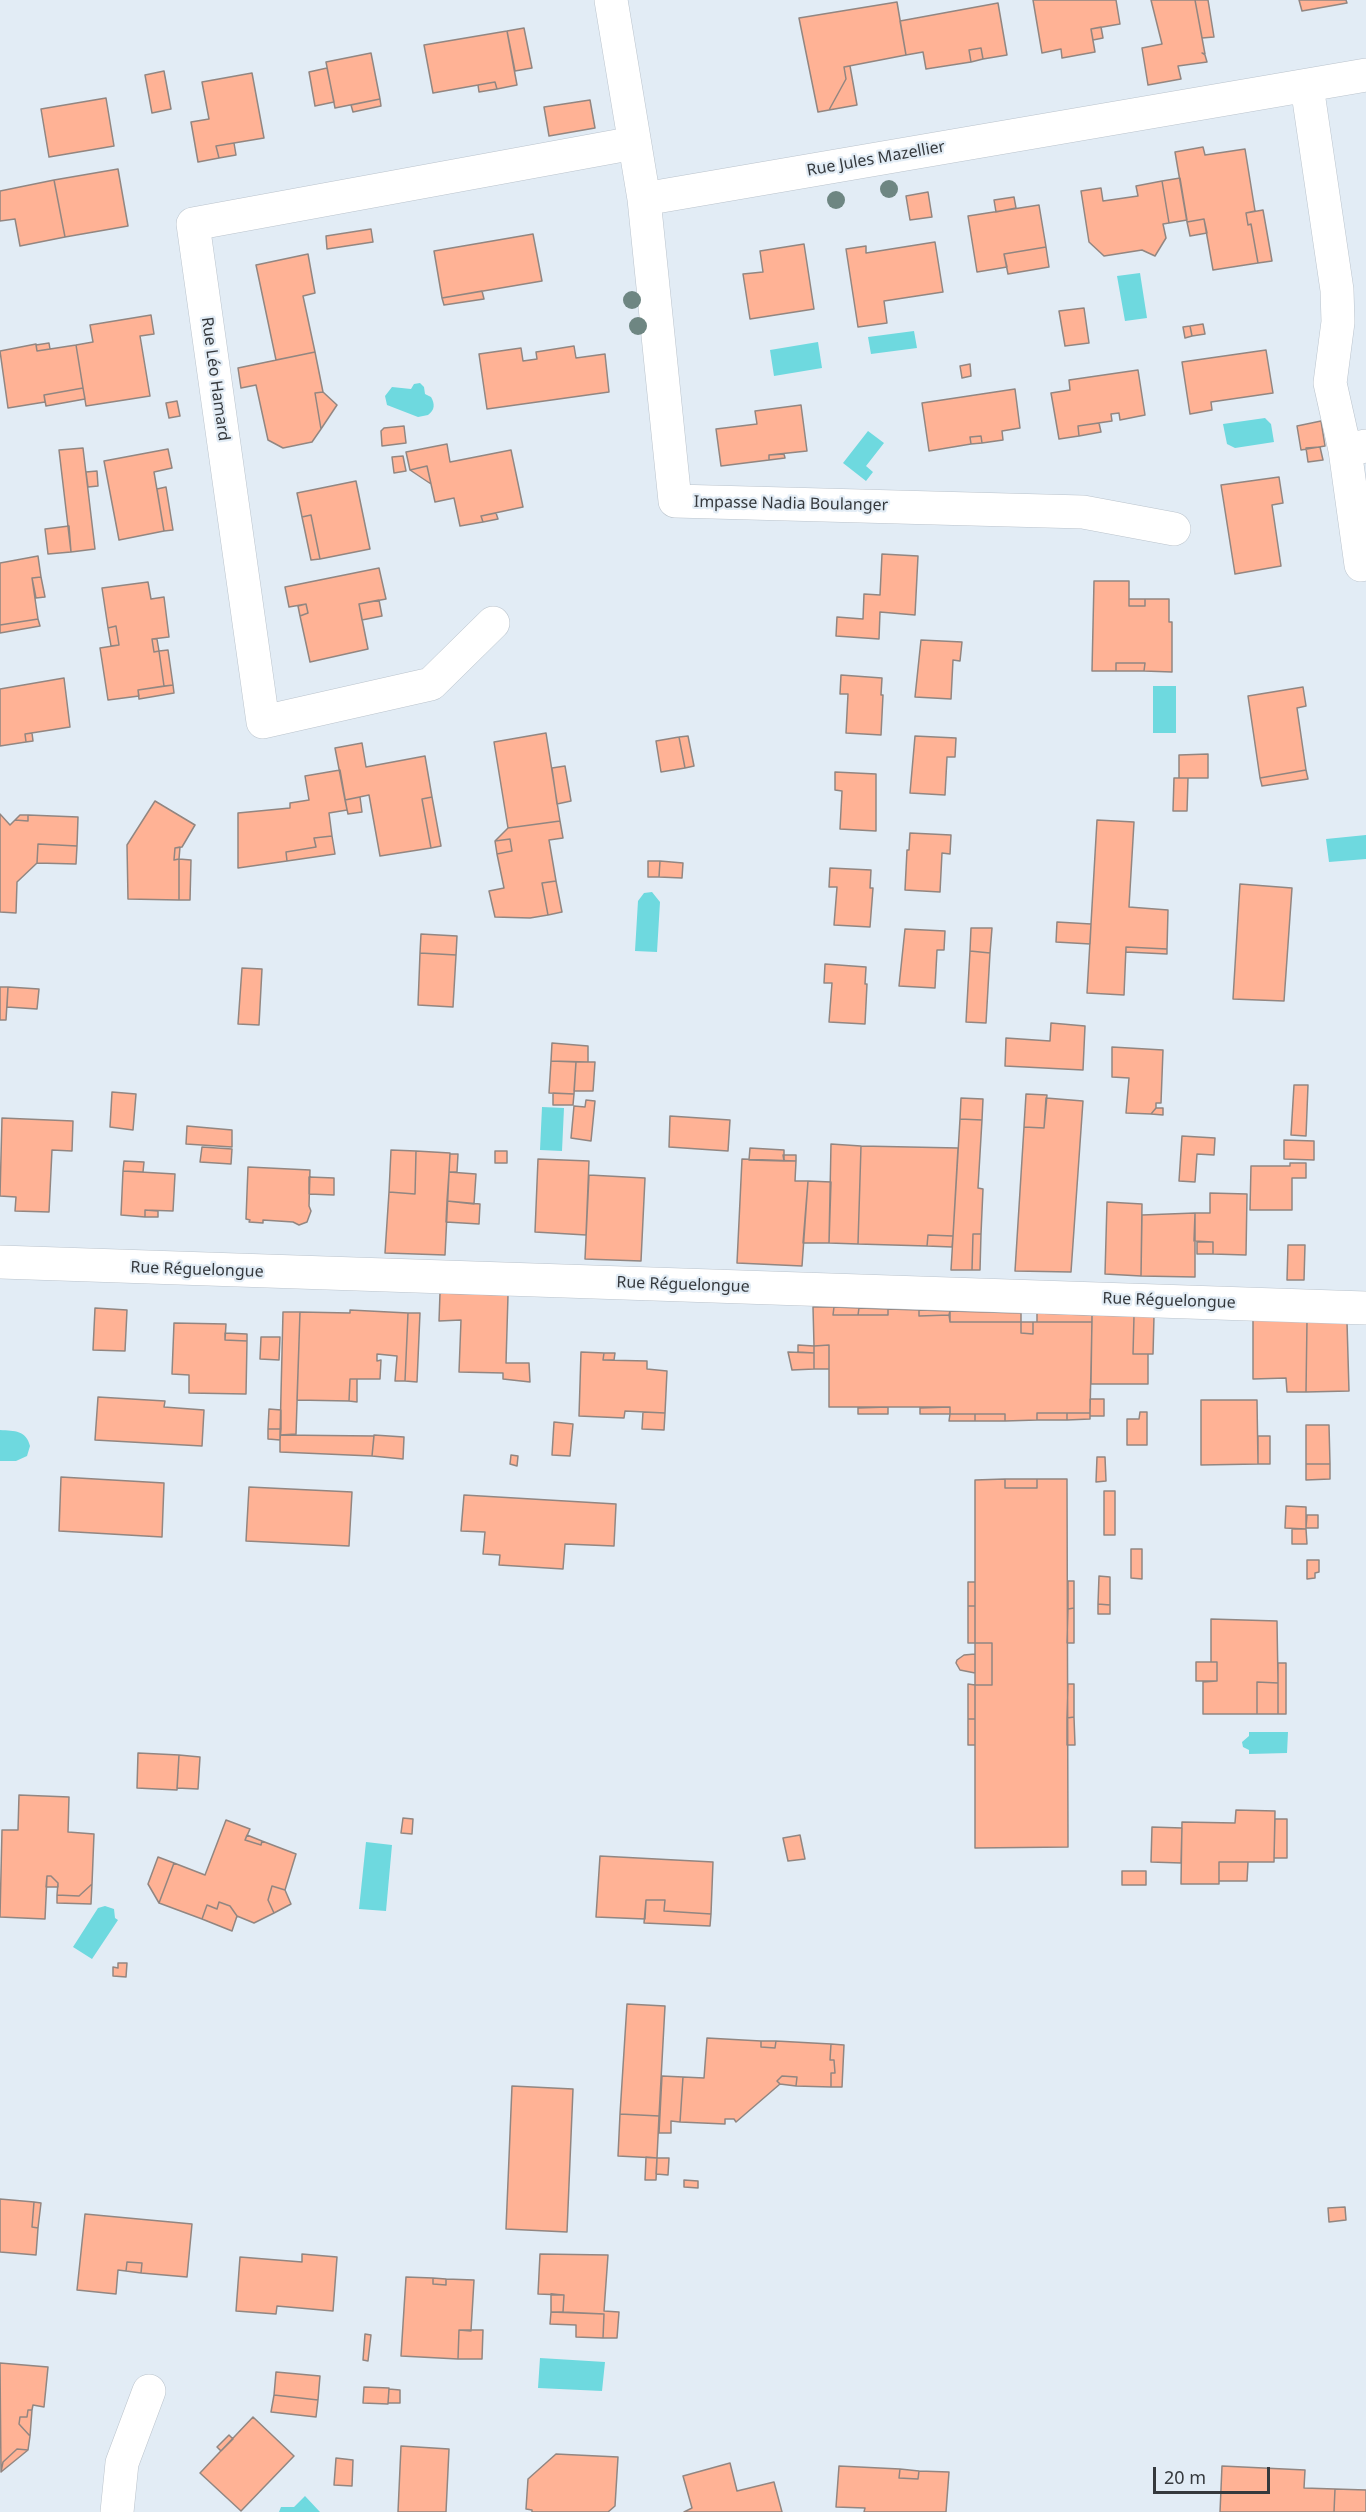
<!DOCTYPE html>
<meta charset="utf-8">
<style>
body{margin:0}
#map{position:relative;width:1366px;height:2512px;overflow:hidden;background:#e2ecf5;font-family:"Noto Sans",sans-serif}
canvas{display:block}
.scale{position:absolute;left:1153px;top:2467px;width:117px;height:27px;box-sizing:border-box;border:3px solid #35393d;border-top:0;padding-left:8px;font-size:18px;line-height:21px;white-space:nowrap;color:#35393d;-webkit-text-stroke:4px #e2ecf5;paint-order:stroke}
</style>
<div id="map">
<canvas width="1366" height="2512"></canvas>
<div class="scale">20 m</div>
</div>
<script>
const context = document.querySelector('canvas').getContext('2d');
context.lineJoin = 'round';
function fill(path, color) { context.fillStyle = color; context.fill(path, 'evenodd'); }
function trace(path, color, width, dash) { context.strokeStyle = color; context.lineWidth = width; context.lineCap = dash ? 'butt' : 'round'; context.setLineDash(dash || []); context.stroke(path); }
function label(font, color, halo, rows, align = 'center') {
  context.font = font + ' "Noto Sans",sans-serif'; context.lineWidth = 4.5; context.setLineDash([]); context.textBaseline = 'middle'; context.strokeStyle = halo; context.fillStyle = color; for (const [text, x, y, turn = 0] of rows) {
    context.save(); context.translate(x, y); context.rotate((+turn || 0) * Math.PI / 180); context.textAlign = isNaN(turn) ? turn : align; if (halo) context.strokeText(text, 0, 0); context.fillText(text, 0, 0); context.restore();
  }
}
fill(new Path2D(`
 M1140,273L1147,318L1125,321L1117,276Z
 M914,331L917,348L871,354L868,337Z
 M818,342L822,368L774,376L770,350Z
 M420,383L424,387L425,394L431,397C435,404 435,410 428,415L418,417L387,405L385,396L392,387L411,389L414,384Z
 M1265,418L1271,424L1274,442L1235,448L1227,444L1223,424Z
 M868,431L884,443L866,466L873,472L866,481L843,463Z
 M1153,686H1176V733H1153Z
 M1366,835V859L1329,862L1326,839Z
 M652,892L660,902L657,952L635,951L638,901L644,893Z
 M542,1107L564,1108L562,1151L540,1150Z
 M0,1430C15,1431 26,1430 30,1446L27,1456L16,1461H0Z
 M1249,1732H1288L1287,1753L1249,1754V1750L1243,1747L1242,1742L1249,1736Z
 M366,1842L392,1845L386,1911L359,1909Z
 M105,1906L114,1909L115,1918L118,1920L92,1959L73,1947L98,1908Z
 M540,2358L605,2362L602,2391L538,2388Z
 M305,2496L320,2512H279L281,2507H294Z`), '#6ed9df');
const building = new Path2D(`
 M1033,0H1116L1120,24L1091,29L1095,52L1062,58L1061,49L1042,53Z
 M1151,0H1195L1205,54L1202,53L1205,55L1207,62L1178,66L1181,79L1148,85L1142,48L1162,44Z
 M1195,0H1208L1214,37L1202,38Z
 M1299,0H1346L1347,3L1302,11Z
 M897,2L906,55L844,67L846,79L829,110L818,112L799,18Z
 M998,3L1007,55L983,59L981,48L969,50L971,62L926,69L923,52L906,55L900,21Z
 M1101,27L1103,38L1093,40L1091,29Z
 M524,28L532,68L515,71L507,31Z
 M507,31L517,85L497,89L495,82L433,93L424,45Z
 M981,48L983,59L971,62L969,50Z
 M371,53L380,99L335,108L326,62Z
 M850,66L857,105L829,110L846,79L844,67Z
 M327,68L334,102L315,106L309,72Z
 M164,71L171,109L152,113L145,75Z
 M252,73L264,138L216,146L219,158L198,162L191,122L209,119L202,82Z
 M495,82L497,89L479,92L478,85Z
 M106,98L114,146L49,157L41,109Z
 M380,99L381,106L353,112L351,105Z
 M590,100L595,128L549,136L544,107Z
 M234,143L236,155L219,158L216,146Z
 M1203,147L1205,155L1245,149L1255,211L1246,213L1248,225L1251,224L1258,263L1213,270L1204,219L1187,222L1175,152Z
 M118,169L128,226L65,237L54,180Z
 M1180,178L1187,220L1169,223L1162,181Z
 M54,180L65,237L20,246L15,219L0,221V191Z
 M1162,181L1169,223L1163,224L1166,238L1155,256L1142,250L1104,256L1089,242L1081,191L1101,188L1103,201L1138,196L1136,186Z
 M928,192L932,217L910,220L906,196Z
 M1014,197L1016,208L996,212L994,200Z
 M1039,205L1046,247L1004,254L1007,267L977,272L968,216Z
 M1263,210L1272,261L1258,263L1251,224L1248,225L1246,213Z
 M1204,219L1207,233L1190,236L1187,222Z
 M371,229L373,242L327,249L326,236Z
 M533,234L542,281L442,298L434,251Z
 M935,242L943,292L884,301L887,323L858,327L846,249L866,246V253Z
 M804,244L814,309L750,319L743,274L763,272L760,251Z
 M1046,247L1049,267L1008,274L1004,254Z
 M308,254L315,293L303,296L315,352L276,360L256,265Z
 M482,291L484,299L444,305L442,298Z
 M1084,308L1089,343L1065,346L1059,311Z
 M151,315L154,334L140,336L150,396L86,406L76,345L93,342L90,325Z
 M1203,324L1205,334L1192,336L1190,326Z
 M1190,326L1192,336L1185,338L1183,327Z
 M49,343L50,349L37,351L36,345Z
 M36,344L37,351L76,345L83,388L44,395L45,402L8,408L0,351Z
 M574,346L576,358L605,354L609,392L487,409L479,354L521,348L523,361L537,359L536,352Z
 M1266,350L1273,393L1211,402L1212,410L1190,414L1182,362Z
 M315,352L323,392L315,393L321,429L312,442L283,448L268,440L256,385L241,388L238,368Z
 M970,364L971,376L962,378L960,366Z
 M1138,370L1145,415L1120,420L1119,413L1111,414L1112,421L1078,426L1079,436L1059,439L1051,393L1070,390L1069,380Z
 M83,388L85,399L46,406L44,395Z
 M1015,389L1020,428L1002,431L1003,440L982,443L981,436L970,437L971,444L929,451L922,403Z
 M323,392L337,405L321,429L315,393Z
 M177,401L180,416L169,418L166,403Z
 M801,405L807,451L769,455V460L721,466L716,429L757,424L755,411Z
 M1321,421L1325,446L1301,450L1297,426Z
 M1099,423L1101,432L1079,436L1078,426Z
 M404,426L406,443L382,446L381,431L384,428Z
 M981,436L982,443L971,444L970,437Z
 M447,444L450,462L511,450L523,507L481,516L483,522L460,526L454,498L435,502L427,466L410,470L406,452Z
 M1320,447L1323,460L1308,462L1306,448Z
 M83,448L95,549L71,552L59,450Z
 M168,449L172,468L154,472L164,531L119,540L104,461Z
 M784,454L785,458L769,460V455Z
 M403,456L406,471L394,473L392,457Z
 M427,466L431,484L410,470Z
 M97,471L98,486L88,487L86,472Z
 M1279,477L1283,503L1272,505L1281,566L1235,574L1221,485Z
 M356,481L370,549L320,559L311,515L302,517L297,493Z
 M166,487L173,530L164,531L157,489Z
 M496,513L498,519L483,522L481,516Z
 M311,515L320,559L311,560L302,517Z
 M69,526L71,552L48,554L45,529Z
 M882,554L918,556L915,615L880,612L879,639L836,636L837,617L863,619L864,594L880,595Z
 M38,556L41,577L32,578L38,619L0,625V563Z
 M379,568L386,599L359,604L368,649L310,662L300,616L308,613L306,604L289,607L285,587Z
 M41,577L45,597L36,598L32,578Z
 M1094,581H1129V606H1145V599H1169V622H1172V672L1144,671L1145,663H1116V671H1092Z
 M148,582L151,599L164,597L169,637L152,639L154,652L159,651L164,686L138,690L139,696L108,700L100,648L119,645L116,626L108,628L102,588Z
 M1129,599H1145V606H1129Z
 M379,600L382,616L362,620L359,604Z
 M306,604L308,613L300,616L298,606Z
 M38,619L40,626L0,633V625Z
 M116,626L119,645L111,646L108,628Z
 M152,639H157L159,651L154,652Z
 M921,640L962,642L960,661L953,660L951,699L915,697Z
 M168,650L173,685L164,686L159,651Z
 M1116,663H1145L1144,671H1116Z
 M841,675L882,678L881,695H883L881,735L846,733L848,694H840Z
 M64,678L70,727L25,734L26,742L0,746V689Z
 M173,685L174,693L139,699L138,690Z
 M1303,687L1306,706L1297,708L1306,770L1260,778L1248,696Z
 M32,733L33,741L26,742L25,734Z
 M546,733L560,821L508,828L494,742Z
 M688,736L694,766L685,768L679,737Z
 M915,736L956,738L955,757H947L945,795L910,793Z
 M679,737L685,768L661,772L656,741Z
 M362,743L366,767L425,756L432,797L422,799L431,848L380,856L369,795L345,800L335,748Z
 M1208,754V778H1179V755Z
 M565,766L571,801L557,804L552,768Z
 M340,770L347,810L329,813L332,836L314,838L316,847L286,852L287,861L238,868V813L290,808V803L309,800L305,776Z
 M1306,770L1308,779L1262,786L1260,778Z
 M835,772L876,774V831L840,829L842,791L835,790Z
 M1174,778H1188L1187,811H1173Z
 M360,797L362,812L348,814L345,800Z
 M432,797L441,846L431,848L422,799Z
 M155,801L195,825L182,847L175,848L174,860L179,859V900L128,899L127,845Z
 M0,814L10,825L15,820L28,821V815L78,817L77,846L38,844L37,863L17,882L16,913L0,912Z
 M20,815H28V821L15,820Z
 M1097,820L1134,822L1129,907L1168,910L1167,949L1126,947L1124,995L1087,993Z
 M560,821L563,838L549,840L556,881L542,883L548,915L530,918L495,917L489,891L504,888L497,854L512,851L510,839L495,841L508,828Z
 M910,833L951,835L950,854L942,853L940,892L905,890L907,850H909Z
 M332,836L335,854L287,861L286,852L316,847L314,838Z
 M510,839L512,851L497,854L495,841Z
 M38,844L77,846L76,864L37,863Z
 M180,847L179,859L174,860L175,848Z
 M179,859L191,860L190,900H179Z
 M648,861H660L659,877H648Z
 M660,861L683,863L682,878L659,877Z
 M830,868L871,870L870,888H873L870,927L834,925L837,887H829Z
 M556,881L562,912L548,915L542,883Z
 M1240,884L1292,888L1284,1001L1233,999Z
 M1057,922L1091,924L1090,944L1056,942Z
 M971,928H992L990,953L970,951Z
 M905,929L945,931L944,950H937L935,988L899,986Z
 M421,934L457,936L456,955L420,953Z
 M1126,947L1167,949V954L1126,952Z
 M970,951L990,953L986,1023L966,1022Z
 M420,953L456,955L453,1007L418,1005Z
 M825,964L866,967L865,984H867L865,1024L829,1022L832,983H824Z
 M242,968L262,969L259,1025L238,1024Z
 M0,987H8L6,1020H0Z
 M8,987L39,989L37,1009L7,1007Z
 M1051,1023L1085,1026L1083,1070L1005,1066L1006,1038L1050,1041Z
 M552,1043L588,1046V1062L551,1061Z
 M1112,1047L1163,1050L1161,1103H1156V1108L1151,1114L1126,1113L1129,1078L1112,1077Z
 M551,1061L576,1062L574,1094L549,1093Z
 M576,1062H595L593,1091H574Z
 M1294,1085H1308L1306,1136L1291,1135Z
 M112,1092L136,1094L133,1130L110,1127Z
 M553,1093L574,1094L573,1105H553Z
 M1026,1094L1047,1095L1044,1128L1024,1127Z
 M961,1098L983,1099L982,1120L960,1119Z
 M1046,1098L1083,1101L1071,1272L1015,1271L1024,1127L1044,1128Z
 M586,1100L595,1101L591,1141L571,1138L574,1106L585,1107Z
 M1156,1108H1163V1115L1151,1114Z
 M670,1116L730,1120L728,1151L669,1147Z
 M2,1118L73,1121L72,1151L52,1150L49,1212L15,1211L16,1197L0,1196Z
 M960,1119L982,1120L978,1188L983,1189L981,1234H973L972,1270H951Z
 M187,1126L232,1130V1147L186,1144Z
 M1182,1136L1215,1138L1214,1155L1197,1154L1195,1182L1179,1181Z
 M1284,1140L1314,1141V1160L1284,1159Z
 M831,1144L861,1146L858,1244L829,1243Z
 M861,1146L958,1148L953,1236L928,1235L927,1246L858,1244Z
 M202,1147L232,1149L231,1164L200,1162Z
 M750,1148L784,1150V1161L749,1160Z
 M391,1150L416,1151L415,1194L389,1192Z
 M416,1151L450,1153L445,1255L385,1253L389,1192L415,1194Z
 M495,1151H507V1163H495Z
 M450,1154H458L457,1172H449Z
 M783,1155H796V1161H784Z
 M538,1159L589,1161L586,1235L535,1232Z
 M742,1159L796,1161L795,1181H808L802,1266L737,1263Z
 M124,1161L144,1162L143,1172L123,1171Z
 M1290,1163H1306V1178H1292V1210H1250L1251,1166H1290Z
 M248,1167L310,1170L309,1206L311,1211L307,1222L299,1225L293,1222L263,1220V1223L249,1222L250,1220L246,1219Z
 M123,1171L175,1174L173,1211L145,1210V1217L121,1215Z
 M449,1172L476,1174L474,1204L447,1201Z
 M589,1175L645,1178L641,1261L585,1259Z
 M309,1177L334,1178V1195L309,1194Z
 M808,1181L831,1182L829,1243H803Z
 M1210,1193L1247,1194L1246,1255L1213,1254V1242L1194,1241L1195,1213H1210Z
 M447,1201L480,1204L479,1224L446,1222Z
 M1107,1202L1142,1204L1141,1276L1105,1274Z
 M145,1210L158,1211V1217H145Z
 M1195,1213V1277L1141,1276L1142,1215Z
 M973,1234H981L980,1270H972Z
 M928,1235L953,1236L952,1247L927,1246Z
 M1197,1242H1213V1254H1197Z
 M1288,1245H1305L1304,1280H1287Z
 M440,1293L508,1295L506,1363H529L530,1382L503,1379V1373L459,1372L461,1320L439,1321Z
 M813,1307H834L833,1315H888V1309L919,1310V1316L949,1315L950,1322H1021V1333L1033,1334V1322H1092L1090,1413H1037V1420L1005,1421V1414H950V1407H829V1345L814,1346Z
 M834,1307L859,1308L858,1315H833Z
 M95,1308L127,1310L125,1351L93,1350Z
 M859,1308L888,1309V1315H858Z
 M350,1310L408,1313L405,1381H395L397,1356L377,1354V1361L381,1360L380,1379H350L349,1401L297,1400L300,1312L350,1313Z
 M919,1310L950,1311L949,1315L919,1316Z
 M950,1311L1021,1313V1322H950Z
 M283,1312H300L296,1434L280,1435Z
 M408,1313H420L417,1382L405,1381Z
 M1037,1313L1092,1315V1322H1037Z
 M1092,1315L1134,1316L1133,1354H1148V1384H1091Z
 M1134,1316H1154L1153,1354H1133Z
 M1253,1319L1307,1321L1306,1392H1287L1286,1378L1253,1379Z
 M1307,1321L1347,1322L1349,1391L1306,1392Z
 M1021,1322H1033V1334L1021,1333Z
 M174,1323L226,1324L225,1340L247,1341L246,1394L189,1393V1375L172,1374Z
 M225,1333L247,1334V1341L225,1340Z
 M261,1337H280L279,1360L260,1359Z
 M798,1345L814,1346V1353L798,1352Z
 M829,1345V1369H814V1346Z
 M581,1352L604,1353L603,1360L647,1361V1369L667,1371L665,1413L625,1411L624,1418L579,1416Z
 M788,1352L814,1353V1369L792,1370Z
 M604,1353H615L614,1360H603Z
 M350,1379H357V1402L349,1401Z
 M98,1397L165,1401L164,1407L204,1410L202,1446L95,1440Z
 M1090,1399H1104V1416H1090Z
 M1201,1400H1257L1258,1464L1201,1465Z
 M888,1407V1414H858V1408Z
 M950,1407V1414H920V1408Z
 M269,1409L281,1410V1429H268Z
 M643,1412L665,1413L664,1430L642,1429Z
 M1140,1412H1147V1445H1127V1419H1139Z
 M1037,1413H1067V1420H1037Z
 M1067,1413H1090V1419L1067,1420Z
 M950,1414H975V1421H949Z
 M975,1414H1005V1421H975Z
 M554,1422L573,1424L570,1456L552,1455Z
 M1306,1425H1329L1330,1464H1306Z
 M268,1429H281L280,1440L268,1439Z
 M280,1435L374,1436L372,1456L280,1452Z
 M374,1435L404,1437L403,1459L372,1456Z
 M1258,1436H1270V1464H1258Z
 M511,1455L518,1456L517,1466L510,1464Z
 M1097,1457H1105L1106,1481L1096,1482Z
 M1306,1464H1330V1479L1306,1480Z
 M61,1477L164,1483L162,1537L59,1531Z
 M1005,1479H1037V1488H1005Z
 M1005,1479V1488H1037V1479H1067L1068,1847L975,1848V1685H992V1643H975V1480Z
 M249,1487L352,1492L349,1546L246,1541Z
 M1104,1491H1115V1535H1104Z
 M464,1495L616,1504L614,1546L565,1544L563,1569L499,1565L500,1555L483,1554L485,1532L461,1531Z
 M1286,1506L1306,1507V1529L1285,1528Z
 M1307,1515H1318V1528H1306Z
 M1292,1529H1306L1307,1544H1292Z
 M1131,1549H1142V1579L1131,1578Z
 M1307,1560H1319V1572L1315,1573V1578L1307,1579Z
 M1099,1576L1110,1577V1605L1098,1604Z
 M1068,1581H1074V1608L1068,1609Z
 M968,1582H975V1606H968Z
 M1098,1604L1110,1605V1614H1098Z
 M968,1606H975V1643H968Z
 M1074,1608V1643H1067L1068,1609Z
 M1211,1619L1277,1621L1278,1683L1257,1682V1714H1203V1682L1217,1681V1662H1211Z
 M975,1643H992V1685H975Z
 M975,1654V1673L960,1670L956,1663L957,1660L964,1655Z
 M1196,1662H1217V1681H1196Z
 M1278,1663H1286V1714H1278Z
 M1257,1682L1278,1683V1714H1257Z
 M968,1684L975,1685V1719H968Z
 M1068,1684H1074V1717L1067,1718Z
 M1074,1717L1075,1745H1067V1718Z
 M968,1719H975V1745H968Z
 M138,1753L179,1755L177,1790L137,1788Z
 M179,1755L200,1757L198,1789L177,1788Z
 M19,1795L69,1797L68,1832L94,1834L92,1884L79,1896L57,1895L58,1883L51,1876H47L45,1919L0,1917L2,1830H18Z
 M1236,1810L1275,1811L1274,1862H1219V1884H1181L1182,1822L1235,1823Z
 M403,1818L413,1819L412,1834L401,1833Z
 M1275,1819H1287V1858H1274Z
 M226,1820L250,1829L245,1840L261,1845L262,1841L296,1854L285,1890L272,1886L268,1900L274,1913L254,1923L237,1916L230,1906L219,1902L217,1909L207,1905L202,1919L159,1903L174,1863L205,1875Z
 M1152,1827L1182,1828L1181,1863L1151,1862Z
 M247,1835L262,1841L261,1845L245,1840Z
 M800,1835L805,1859L788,1861L783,1838Z
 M600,1856L713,1862L711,1914L664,1911L665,1900H646L645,1919L596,1917Z
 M158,1857L174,1863L159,1903L148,1884Z
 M1219,1862H1248L1247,1881H1219Z
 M1122,1871H1146V1885H1122Z
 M47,1876H51L58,1883V1887H46Z
 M92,1884L91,1904L57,1903V1895L79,1896Z
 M272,1886L285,1890L291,1904L274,1913L268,1900Z
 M646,1900H665L664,1911L711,1914L710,1926L644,1923Z
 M219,1902L230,1906L237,1916L232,1931L202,1919L207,1905L217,1909Z
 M118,1963H127L126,1977L113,1976V1967L118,1968Z
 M627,2004L665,2006L659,2116L620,2114Z
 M707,2038L761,2041V2047L775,2048L776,2041L831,2044L830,2060H834L835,2073H831V2087L796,2086L797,2077L782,2076L777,2081L780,2084L736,2122L734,2119H725V2124L680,2122L683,2077L704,2078Z
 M761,2041H776L775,2048L761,2047Z
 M831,2044L844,2045L842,2087H831V2073H835L834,2060H830Z
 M662,2076L683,2077L680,2122L671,2121V2133H659Z
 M782,2076L797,2077L796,2086L780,2084L777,2081Z
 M512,2086L573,2089L567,2232L506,2229Z
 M620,2114L659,2116L657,2158L618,2156Z
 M646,2157L657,2158L656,2180H645Z
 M657,2158H669L668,2175L656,2174Z
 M684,2180L698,2181V2188L684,2187Z
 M0,2199L34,2202L32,2227L38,2228L36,2255L0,2252Z
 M34,2202L41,2203L38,2228L32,2227Z
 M1345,2207L1346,2220L1329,2222L1328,2208Z
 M85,2214L192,2224L187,2277L141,2273L142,2263L127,2262L126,2271L118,2270L116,2294L77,2290Z
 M302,2254L337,2257L333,2311L277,2306L276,2314L236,2311L240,2257L302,2262Z
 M540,2254L608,2255L604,2311L619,2312L617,2338H603L604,2314L563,2312L564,2295L538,2294Z
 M127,2262L142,2263L141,2273L126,2271Z
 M406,2277L433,2278V2284L446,2285V2279L474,2280L471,2331L459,2330L458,2359L401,2356Z
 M433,2278L446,2279V2285L433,2284Z
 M551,2294L564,2295L563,2312H551Z
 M551,2312L604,2314L603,2338L576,2337V2325L550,2324Z
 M459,2330H483L482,2359H458Z
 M365,2334L371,2335L368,2361L363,2360Z
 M0,2363L48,2367L44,2407L33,2405L32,2410H28L27,2417H20L19,2424L30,2436L28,2450L17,2449L3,2462L1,2472Z
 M276,2372L320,2376L318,2400L274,2395Z
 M364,2387L389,2388L388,2404L363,2403Z
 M389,2389L400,2390V2403H388Z
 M274,2395L318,2400L316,2417L271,2412Z
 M28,2410H32L30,2436L19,2424L20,2417H27Z
 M253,2417L294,2456L241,2511L200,2473Z
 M229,2435L233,2439L221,2451L217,2447Z
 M401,2446L449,2449L446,2512H398Z
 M17,2449L28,2450L1,2472L3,2462Z
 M556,2454L618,2457L615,2506L608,2512H532V2510L526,2509L528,2479Z
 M336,2458L353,2460L352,2486L334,2485Z
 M730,2463L737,2491L774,2482L782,2512H684L692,2508L683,2476Z
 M839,2466L900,2469L899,2478L918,2479L919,2471L949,2472L946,2512H864L865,2508L836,2507Z
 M1222,2466L1305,2470L1304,2488L1335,2489L1334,2512H1220Z
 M900,2469L919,2471L918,2479L899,2478Z
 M1335,2489L1366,2490V2512H1334Z`);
fill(building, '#ffb295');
trace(building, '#928681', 1.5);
const minor = new Path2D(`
 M611,0L644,199L1366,75
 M1307,86L1337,290L1338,322L1330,383L1345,450L1366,446
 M644,199L675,501L1083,512L1174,529
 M1345,450L1361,565
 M493,623L431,684L263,722L193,224L634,143
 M0,1262L1366,1308
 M117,2512L122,2463L149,2391`);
trace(minor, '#bac3cc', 34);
trace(minor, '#fff', 33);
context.fillStyle = '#6e8682';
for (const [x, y] of [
 [889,189],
 [836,200],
 [632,300],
 [638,326]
]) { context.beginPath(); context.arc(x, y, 9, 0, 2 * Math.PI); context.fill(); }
label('16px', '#35393d', '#e2ecf5', [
 ["Rue Jules Mazellier",876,159,-10],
 ["Rue Léo Hamard",215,379,82],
 ["Impasse Nadia Boulanger",791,504,1],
 ["Rue Réguelongue",197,1270,2],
 ["Rue Réguelongue",683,1285,2],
 ["Rue Réguelongue",1169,1301,2]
]);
</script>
